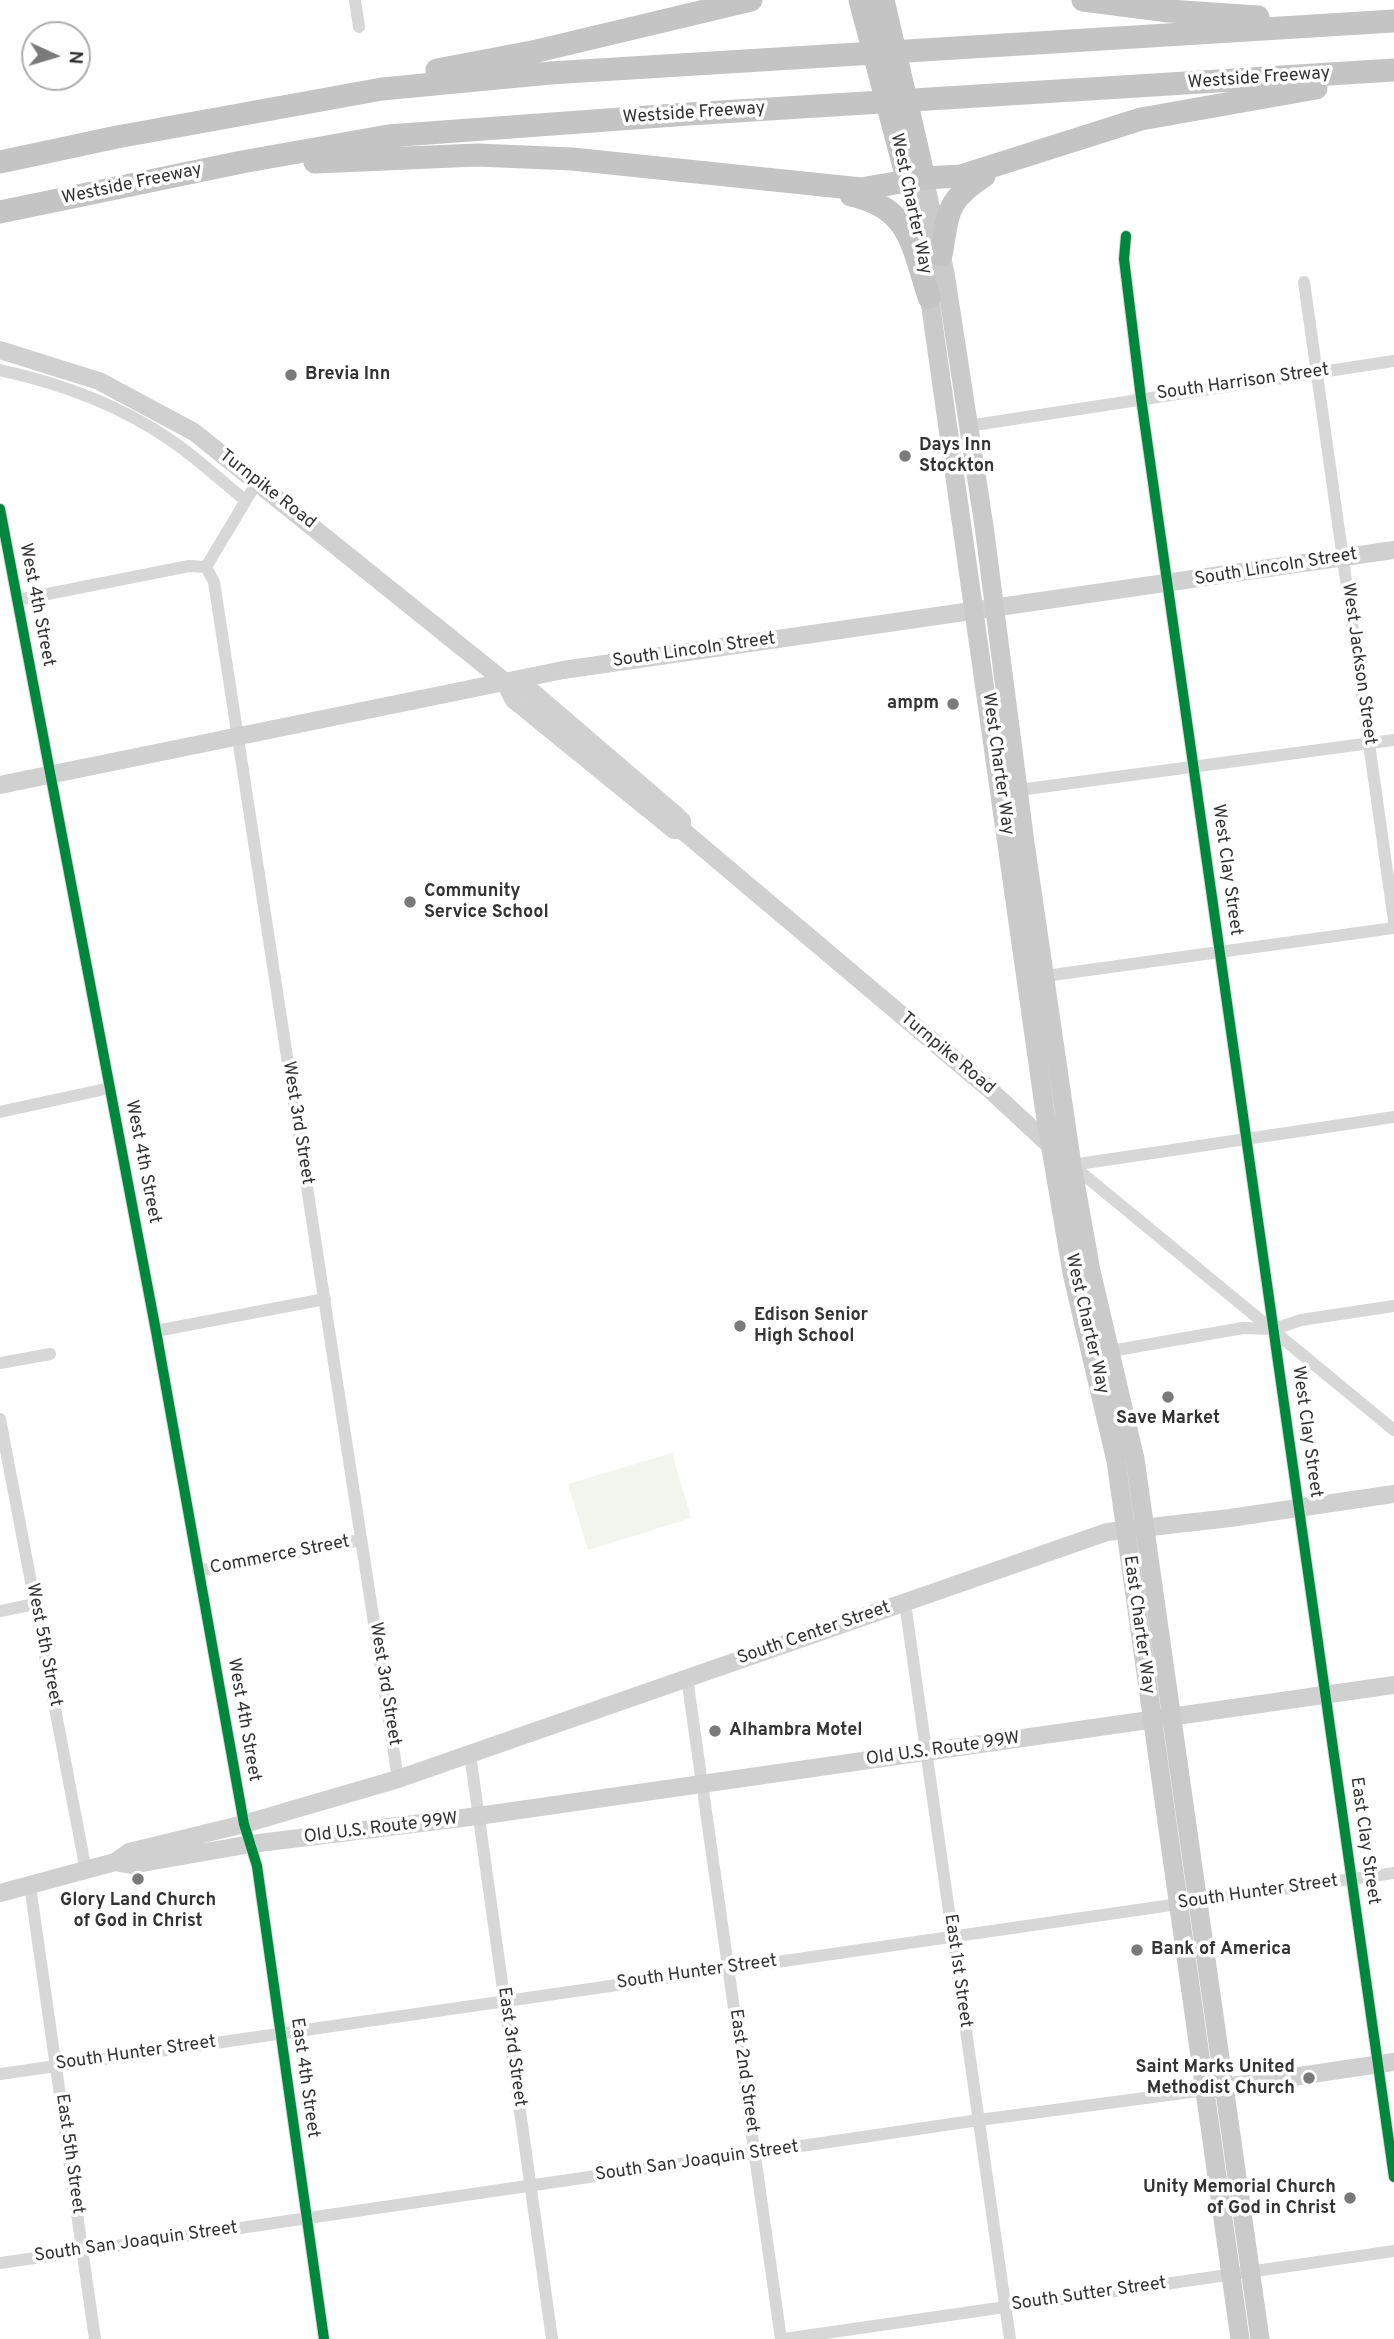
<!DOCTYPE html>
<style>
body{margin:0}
#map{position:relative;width:1394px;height:2339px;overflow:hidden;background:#fff;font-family:Overpass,sans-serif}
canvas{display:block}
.north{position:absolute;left:21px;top:21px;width:70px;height:70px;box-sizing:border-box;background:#fff;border:2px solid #adadad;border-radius:50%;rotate:94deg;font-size:19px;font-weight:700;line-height:28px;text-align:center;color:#333}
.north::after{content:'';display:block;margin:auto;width:24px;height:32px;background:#7a7a7a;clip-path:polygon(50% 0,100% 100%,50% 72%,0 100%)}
</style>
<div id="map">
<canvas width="1394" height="2339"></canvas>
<div class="north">N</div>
</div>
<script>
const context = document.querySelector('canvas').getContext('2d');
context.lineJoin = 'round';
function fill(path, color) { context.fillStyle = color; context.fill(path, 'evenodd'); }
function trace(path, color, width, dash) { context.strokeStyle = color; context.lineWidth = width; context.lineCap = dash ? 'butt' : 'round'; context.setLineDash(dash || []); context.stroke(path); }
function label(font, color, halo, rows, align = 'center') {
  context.font = font + ' Overpass,sans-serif'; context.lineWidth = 7; context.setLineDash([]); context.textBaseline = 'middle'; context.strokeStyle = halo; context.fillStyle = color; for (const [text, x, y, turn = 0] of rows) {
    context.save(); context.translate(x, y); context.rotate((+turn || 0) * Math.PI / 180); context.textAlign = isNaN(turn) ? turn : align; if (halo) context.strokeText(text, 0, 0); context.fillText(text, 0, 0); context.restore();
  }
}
fill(new Path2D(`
 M672,1453L691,1518L588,1550L568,1484Z`), '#f1f5ed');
trace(new Path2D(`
 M355,0L359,27
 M1126,236L1124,259L1141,398L1394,2177
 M1304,282L1394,921
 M0,370C60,383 118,404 169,439C196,457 220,480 245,500
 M968,426L1394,361
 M257,482L206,567L214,582L398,1779
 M0,509L156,1331L244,1824L257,1866L324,2339
 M17,600L189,566L206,567
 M1019,790L1394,740
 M1045,976L1394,928
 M0,1112L110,1088
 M1072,1165L1394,1430
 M1072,1165L1394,1117
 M156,1331L325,1299
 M1111,1351L1243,1328L1274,1329L1301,1320L1394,1306
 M0,1363L50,1354
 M0,1419L86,1871
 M198,1571L361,1540
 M905,1603L1010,2339
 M0,1611L35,1604
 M687,1678L781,2339
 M470,1754L552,2339
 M30,1886L95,2339
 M0,2074L1394,1873
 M0,2263L979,2120L1206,2090
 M784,2339L1394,2251`), '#d7d7d7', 12);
trace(new Path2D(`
 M0,350L99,381L194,432L504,681L528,688L676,815L682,821V830
 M504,681L514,700L674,830H682L988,1088L1055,1150
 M0,785L563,670L1394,550
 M115,1862L131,1865L251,1844L478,1816L1394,1685
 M0,1893L115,1862L129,1852L244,1824L398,1779L1107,1532L1230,1518L1394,1494
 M1211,2089L1394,2062`), '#d0d0d0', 18);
trace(new Path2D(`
 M924,178L945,273L984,526L1025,843L1072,1165L1091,1271L1135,1459L1260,2339
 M908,182L925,266L1045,1113L1072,1273L1116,1461L1240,2339`), '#cacaca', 19);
trace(new Path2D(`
 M860,0L908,182
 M883,0L924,178
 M1083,0L1169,11L1258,17
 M437,70L537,51L751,0
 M0,162L117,137L382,89L550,73L1394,21
 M315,162L477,155L572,159L861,189L924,178L961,176L1141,119L1316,88
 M851,195C911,208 912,246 929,297
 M0,212L242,162L388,136L689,114L1394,70
 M941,255C949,211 945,202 984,176`), '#c4c4c4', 23);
trace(new Path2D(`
 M1126,236L1124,259L1141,398L1394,2177
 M0,509L156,1331L244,1824L257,1866L324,2339`), '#00873e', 10);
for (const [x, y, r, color] of [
 [291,375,7,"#7a7a7a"],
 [905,456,7,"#7a7a7a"],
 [953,704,7,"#7a7a7a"],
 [410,902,7,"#7a7a7a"],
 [740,1326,7,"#7a7a7a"],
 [1168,1397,7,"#7a7a7a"],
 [715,1731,7,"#7a7a7a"],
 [138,1879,7,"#7a7a7a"],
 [1137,1950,7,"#7a7a7a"],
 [1309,2078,7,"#7a7a7a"],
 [1350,2198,7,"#7a7a7a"]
]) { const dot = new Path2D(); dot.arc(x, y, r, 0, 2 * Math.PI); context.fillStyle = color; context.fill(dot); trace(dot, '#fff', 2.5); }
label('18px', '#333', '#fff', [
 ["Westside Freeway",1259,79,-4],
 ["Westside Freeway",694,114,-4],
 ["Westside Freeway",132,185,-12],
 ["West Charter Way",910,204,78],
 ["South Harrison Street",1243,383,-8],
 ["Turnpike Road",267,490,38],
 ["South Lincoln Street",1276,568,-9],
 ["West 4th Street",36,605,79],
 ["South Lincoln Street",694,651,-8],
 ["West Jackson Street",1358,664,82],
 ["West Charter Way",997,764,82],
 ["West Clay Street",1226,870,82],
 ["Turnpike Road",947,1054,40],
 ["West 3rd Street",297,1123,81],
 ["West 4th Street",142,1162,79],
 ["West Charter Way",1086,1324,77],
 ["West Clay Street",1306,1432,82],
 ["Commerce Street",280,1556,-11],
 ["East Charter Way",1138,1625,82],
 ["South Center Street",814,1634,-19],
 ["West 5th Street",43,1645,79],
 ["West 3rd Street",384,1684,81],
 ["West 4th Street",243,1720,80],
 ["Old U.S. Route 99W",943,1750,-8],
 ["Old U.S. Route 99W",381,1829,-7],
 ["East Clay Street",1364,1841,82],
 ["South Hunter Street",1258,1893,-8],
 ["East 1st Street",957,1971,82],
 ["South Hunter Street",697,1973,-8],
 ["East 3rd Street",511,2047,82],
 ["South Hunter Street",136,2054,-8],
 ["East 2nd Street",743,2071,82],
 ["East 4th Street",304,2078,82],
 ["East 5th Street",69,2154,82],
 ["South San Joaquin Street",697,2162,-8],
 ["South San Joaquin Street",136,2243,-8],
 ["South Sutter Street",1089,2295,-8]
]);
label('bold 18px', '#333', '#fff', [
 ["Brevia Inn",305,375],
 ["Days Inn",919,446],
 ["Stockton",919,467],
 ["ampm",939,704,"right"],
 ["Community",424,892],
 ["Service School",424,913],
 ["Edison Senior",754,1316],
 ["High School",754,1337],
 ["Save Market",1168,1419,"center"],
 ["Alhambra Motel",729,1731],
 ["Glory Land Church",138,1901,"center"],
 ["of God in Christ",138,1922,"center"],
 ["Bank of America",1151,1950],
 ["Saint Marks United",1295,2068,"right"],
 ["Methodist Church",1295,2089,"right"],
 ["Unity Memorial Church",1336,2188,"right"],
 ["of God in Christ",1336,2209,"right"]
], 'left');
</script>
